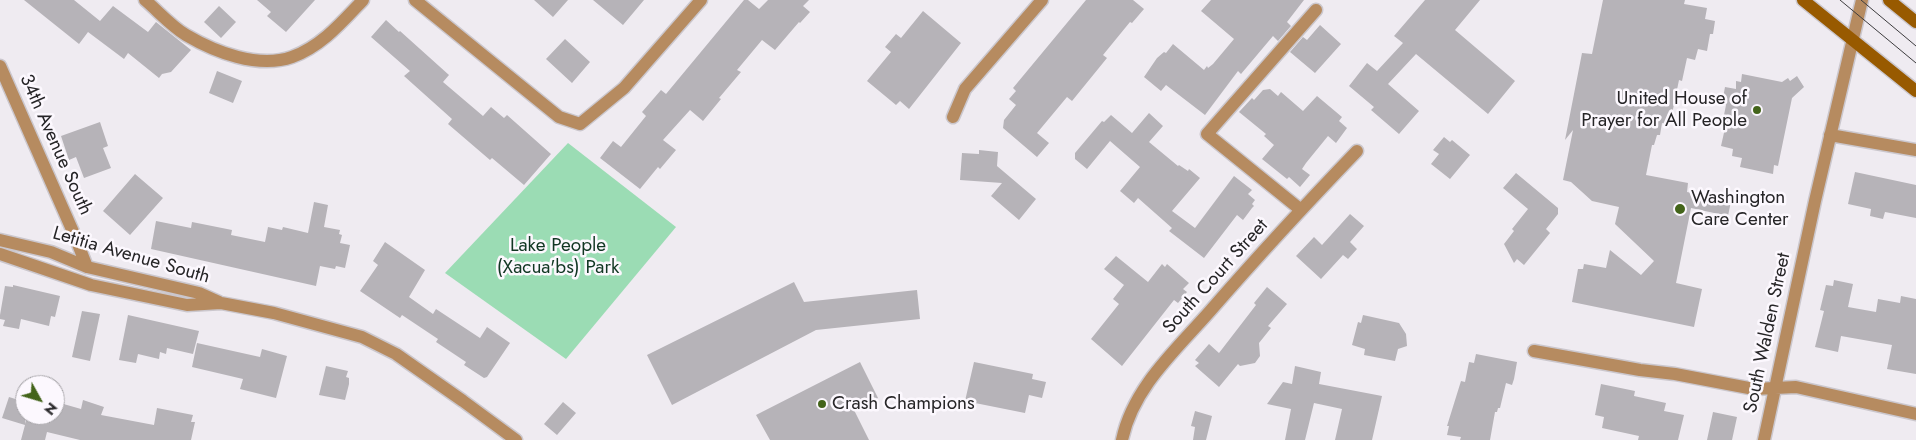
<!DOCTYPE html>
<style>
body{margin:0}
#map{position:relative;width:1916px;height:440px;overflow:hidden;background:#efebf1;font-family:Jost,sans-serif}
canvas{display:block}
.north{position:absolute;left:15px;top:375px;width:50px;height:50px;box-sizing:border-box;background:#fcf8fe;border:1px solid #a6a4a8;border-radius:50%;rotate:129deg;font-size:14px;font-weight:700;line-height:20px;text-align:center;color:#262527}
.north::after{content:'';display:block;margin:auto;width:18px;height:22px;background:#43641a;clip-path:polygon(50% 0,100% 100%,50% 72%,0 100%)}
</style>
<div id="map">
<canvas width="1916" height="440"></canvas>
<div class="north">N</div>
</div>
<script>
const context = document.querySelector('canvas').getContext('2d');
context.lineJoin = 'round';
function fill(path, color) { context.fillStyle = color; context.fill(path, 'evenodd'); }
function trace(path, color, width, dash) { context.strokeStyle = color; context.lineWidth = width; context.lineCap = dash ? 'butt' : 'round'; context.setLineDash(dash || []); context.stroke(path); }
function label(font, color, halo, rows, align = 'center') {
  context.font = font + ' Jost,sans-serif'; context.lineWidth = 5; context.setLineDash([]); context.textBaseline = 'middle'; context.strokeStyle = halo; context.fillStyle = color; for (const [text, x, y, turn = 0] of rows) {
    context.save(); context.translate(x, y); context.rotate((+turn || 0) * Math.PI / 180); context.textAlign = isNaN(turn) ? turn : align; if (halo) context.strokeText(text, 0, 0); context.fillText(text, 0, 0); context.restore();
  }
}
fill(new Path2D(`
 M568,143L676,227L566,359L445,273Z`), '#9bdcb4');
fill(new Path2D(`
 M24,0H74L100,21L113,6L148,32L156,22L191,50L171,72L162,74L159,78L128,53L124,59L88,32L79,44Z
 M257,0H315L286,32L267,16L271,12Z
 M534,0H568L553,17Z
 M593,0H644L623,25Z
 M744,0H748L759,9L768,0H809L803,6L810,12L800,23L799,22L775,50L762,40L737,70L741,72L719,98L721,99L703,121L690,110L663,140L676,150L660,169L658,167L640,189L600,158L613,141L621,147L646,116L642,112L661,90L666,94Z
 M1086,0H1133L1144,9L1132,23L1130,22L1103,55L1107,58L1072,101L1067,97L1037,133L1049,143L1037,157L1003,128L1004,120L1016,105L1009,99L1016,91L1013,88Z
 M1211,0H1304L1287,22L1291,26L1278,41L1273,36L1241,74L1238,71L1205,115L1166,85L1161,91L1144,77L1157,58L1164,52L1166,53L1173,44L1204,70L1207,66L1208,68L1213,64L1234,39L1201,11Z
 M1425,0H1480L1455,30L1515,81L1488,114L1416,54L1388,84L1419,111L1399,134L1371,110L1374,107L1349,86L1367,63L1377,71L1403,43L1394,36Z
 M1603,0H1685L1684,4L1707,8L1705,19L1715,21L1713,34H1710L1707,51L1698,49L1695,60L1687,58L1682,81L1679,80L1672,114L1668,113L1666,124L1662,123L1660,135H1657L1654,145H1652L1646,175L1688,183L1687,192L1731,201L1728,216L1691,208L1676,283L1702,289L1694,327L1572,302L1578,269H1583L1584,264L1606,268L1610,250L1641,275L1654,261L1615,224L1619,207L1592,201L1571,182L1563,180L1573,130L1565,140L1582,53L1592,54Z
 M219,6L236,22L221,38L204,22Z
 M923,11L961,43L909,109L900,101L896,105L867,81L891,52L885,47L896,34L901,38Z
 M386,20L399,32L400,31L449,75L443,82L483,116L491,107L504,118L507,115L551,154L524,185L492,158L490,160L448,124L452,119L404,76L410,71L371,37Z
 M1320,25L1341,44L1315,73L1290,52L1303,37L1307,40Z
 M565,39L590,62L572,83L546,59Z
 M217,71L242,81L233,103L209,93Z
 M1742,74L1782,82L1788,78L1790,81L1797,76L1804,87L1792,98L1778,166L1774,165L1773,174L1740,167L1742,158L1732,156L1733,149L1721,146L1728,115H1724L1726,105L1722,103L1725,87L1736,89V81L1741,82Z
 M1270,89L1278,96L1281,92L1303,111L1317,96L1342,117L1339,121L1347,128L1336,143L1328,136L1306,163L1302,169L1310,175L1300,187L1289,177L1287,179L1262,159L1274,145L1264,136L1266,134L1239,112L1252,98L1254,100L1263,90Z
 M1149,113L1163,126L1149,142L1178,166L1179,165L1188,171L1189,169L1200,178L1172,211L1195,228L1234,176L1252,190L1248,194L1255,200L1252,204L1254,206L1252,208L1243,220L1237,215L1204,258L1169,231L1172,228L1138,198L1134,203L1120,191L1140,167L1110,141L1087,169L1075,159V153L1102,121L1104,122L1111,115L1132,133Z
 M100,122L108,146L103,148L111,168L84,178L76,157L69,160L61,136Z
 M1444,137L1450,142L1452,140L1470,155L1450,179L1431,164L1439,154L1433,150Z
 M979,150L998,152L997,166L1036,199L1019,220L991,196L1002,183L960,180L962,153L979,154Z
 M1855,172L1916,185V218L1885,212L1883,219L1870,216L1871,209L1848,204Z
 M1516,173L1558,208V214L1546,229L1550,233L1524,265L1517,259L1514,263L1504,244L1514,231L1512,229L1528,209L1503,188Z
 M135,174L163,198L130,235L103,211Z
 M314,202L328,205L324,227L340,230L339,234L342,235L340,243L350,245L345,268L336,266L335,269L320,266L316,286L151,249L156,221L191,228L192,222L232,230L231,235L265,242L268,227L282,230L283,227L308,233Z
 M1350,214L1364,226L1350,242L1357,249L1348,259L1343,255L1321,279L1296,256L1314,237L1322,245Z
 M385,242L425,270L409,297L433,314L436,309L480,338L487,327L510,343L487,377L484,378L464,365L466,362L436,342L438,339L402,315L400,318L360,291L378,265L373,261Z
 M1116,256L1148,282L1162,264L1165,267L1167,264L1189,283L1183,289L1187,292L1178,303L1174,300L1122,366L1091,339L1119,304L1113,299L1124,285L1104,269Z
 M1834,280L1853,284L1848,307L1876,312L1878,299L1900,303L1901,296L1916,299V374L1887,369L1892,345L1841,336L1838,352L1815,347L1824,311L1820,310L1826,285L1833,286Z
 M794,282L804,302L917,290L920,319L816,330L672,405L647,355Z
 M13,285L60,296L55,317L51,316L49,326L21,319L19,329L3,326L5,320L0,319V315L5,286L13,287Z
 M1267,287L1287,304L1268,326L1271,328L1259,343L1260,356L1255,363L1240,366L1238,364L1219,387L1195,366L1199,363L1195,360L1209,344L1219,353L1256,305L1254,303Z
 M82,311L100,314L90,361L72,357Z
 M128,315L199,331L193,354L167,348L166,354L160,352L159,359L138,354L136,363L119,360Z
 M1363,315L1399,323L1406,334L1407,346L1398,349L1395,361L1364,355L1365,349L1352,345L1358,322L1361,323Z
 M197,343L260,357L262,349L287,356L276,398L240,389L243,379L192,367Z
 M1476,354L1517,362L1514,379L1512,385L1506,383L1500,408H1498L1497,412H1495L1490,440H1460L1461,437L1447,435L1449,426H1447L1461,381L1465,382L1469,362L1474,363Z
 M860,362L878,398L854,410L869,440H770L756,415Z
 M974,362L1033,374L1032,379L1046,382L1042,398L1029,395L1025,413L965,401Z
 M326,366L348,371L346,377L349,378V384L345,400L319,395Z
 M1295,366L1321,372L1319,384L1382,396L1372,440H1335L1342,409L1314,403L1305,440H1285L1291,409L1267,404L1283,382L1292,384Z
 M1601,384L1635,391L1634,396L1666,403L1664,411L1684,415L1678,440H1638L1639,436L1602,428L1604,417L1595,415Z
 M9,397L25,402V424L27,415H56L60,403L81,409L83,400L104,407L101,415L154,425L157,408L193,415L191,422H195L191,440H80L47,432L45,440H21L25,425L2,418Z
 M563,402L576,413L557,435L544,424Z
 M1195,411L1212,416L1206,440H1193L1195,427L1191,426Z
 M1713,412L1737,417L1732,440H1707Z`), '#b6b3b8');
const street = new Path2D(`
 M145,0C158,11 171,26 186,35C215,52 258,69 292,57C322,46 342,22 363,0
 M415,0L559,117L580,124L624,88L701,0
 M0,66L74,234L87,267
 M953,117L965,89L1042,0
 M1830,135L1916,150
 M1301,210L1207,134L1316,10
 M0,240L51,252L87,267L199,293L219,302
 M0,254L91,285L187,305L221,303L274,313L362,337L396,354L463,401L516,440
 M1534,351L1640,370L1675,374L1754,389L1796,387L1916,414
 M1122,440C1133,387 1177,349 1211,310C1258,256 1307,203 1357,151
 M1764,440L1815,201L1862,0`);
const secondary = new Path2D(`
 M1803,0L1916,91
 M1889,0L1916,22`);
trace(street, '#cbc7cd', 15);
trace(secondary, '#cbc7cd', 15);
trace(street, '#b68b60', 12);
trace(secondary, '#985a00', 12);
trace(new Path2D(`
 M1840,0L1916,63
 M1861,0L1916,46`), '#3d3c3e', 1);
for (const [x, y, r, color] of [
 [1757,110,5,"#43641a"],
 [1680,209,6,"#43641a"],
 [822,404,5,"#43641a"]
]) { const dot = new Path2D(); dot.arc(x, y, r, 0, 2 * Math.PI); context.fillStyle = color; context.fill(dot); trace(dot, '#fcf8fe', 2); }
label('19px', '#262527', '#fcf8fe', [
 ["United House of",1747,99,"right"],
 ["Prayer for All People",1747,121,"right"],
 ["Washington",1691,198],
 ["Care Center",1691,220],
 ["Crash Champions",832,404]
], 'left');
label('19px', '#262527', '#fcf8fe', [
 ["34th Avenue South",55,145,66],
 ["Letitia Avenue South",131,256,16],
 ["South Court Street",1216,277,-48],
 ["South Walden Street",1768,333,-78]
]);
label('19px', '#113723', '#fcf8fe', [
 ["Lake People",558,246],
 ["(Xacua'bs) Park",558,268]
]);
</script>
